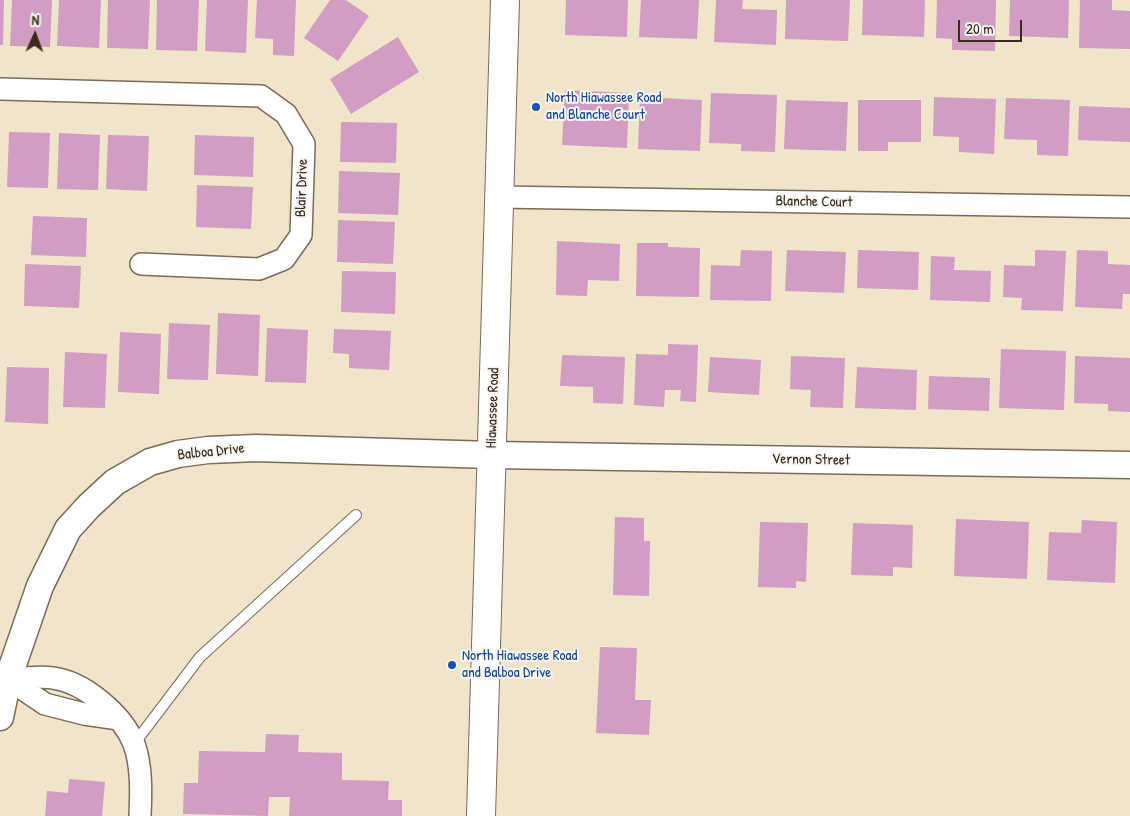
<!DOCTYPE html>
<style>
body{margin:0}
#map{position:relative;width:1130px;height:816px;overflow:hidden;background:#f0e4cb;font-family:"Patrick Hand",sans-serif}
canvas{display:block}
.north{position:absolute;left:10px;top:10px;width:50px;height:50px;-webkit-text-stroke:4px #f6f6f2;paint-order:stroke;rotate:2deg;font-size:14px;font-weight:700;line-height:20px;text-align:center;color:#3b2a1e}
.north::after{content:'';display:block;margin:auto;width:18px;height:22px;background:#3b2a1e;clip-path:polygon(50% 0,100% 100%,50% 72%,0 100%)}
.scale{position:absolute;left:958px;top:20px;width:64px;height:22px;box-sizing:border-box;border:2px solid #3b2a1e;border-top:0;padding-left:6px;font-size:15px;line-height:18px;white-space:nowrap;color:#3b2a1e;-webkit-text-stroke:4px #f6f6f2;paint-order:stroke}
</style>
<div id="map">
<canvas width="1130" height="816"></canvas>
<div class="north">N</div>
<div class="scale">20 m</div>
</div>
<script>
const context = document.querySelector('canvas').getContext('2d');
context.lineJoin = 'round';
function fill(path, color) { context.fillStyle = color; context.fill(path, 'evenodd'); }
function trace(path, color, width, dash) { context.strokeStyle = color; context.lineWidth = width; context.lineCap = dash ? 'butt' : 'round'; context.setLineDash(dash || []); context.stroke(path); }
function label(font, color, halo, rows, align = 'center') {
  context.font = font + ' "Patrick Hand",sans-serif'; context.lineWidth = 4; context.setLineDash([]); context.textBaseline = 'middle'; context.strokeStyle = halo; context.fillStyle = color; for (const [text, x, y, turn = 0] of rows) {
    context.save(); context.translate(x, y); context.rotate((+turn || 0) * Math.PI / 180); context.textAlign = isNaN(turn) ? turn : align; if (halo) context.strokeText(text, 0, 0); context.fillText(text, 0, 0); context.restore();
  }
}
fill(new Path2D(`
 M0,0H4L3,45H0Z
 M12,0H52L50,47L10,46Z
 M59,0H101L99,48L57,46Z
 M108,0H150L148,49L107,48Z
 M157,0H199L197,51L156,50Z
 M207,0H248L246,53L205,51Z
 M257,0H296L294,56L273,55V39L255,38Z
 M330,0H346L369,16L338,61L304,38Z
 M566,0H628L627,37L565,35Z
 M641,0H699L697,39L639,37Z
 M716,0H743L742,9L777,10L776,45L714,42Z
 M786,0H850L848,41L785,39Z
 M863,0H925L924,37L862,35Z
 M937,0H996L995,51L952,50V39L936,38Z
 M1010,0H1069L1068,38L1009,36Z
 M1080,0H1112V10L1130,11V49L1079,48Z
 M398,37L419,72L351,114L330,79Z
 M565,90L629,93L627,148L562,145Z
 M711,93L777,95L775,152L741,151V144L709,143Z
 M640,97L702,100L700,151L638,149Z
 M934,97L996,99L994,154L959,152V137L933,136Z
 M1006,98L1070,100L1068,156L1037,155V140L1004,139Z
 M786,100L848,102L846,151L784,149Z
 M858,100H921V142H888V151H858Z
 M1079,106L1130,108V142L1078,140Z
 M341,122L397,123L396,163L340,162Z
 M9,132L50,133L48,188L7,187Z
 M59,133L100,135L98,190L57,189Z
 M108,135L149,136L147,191L106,189Z
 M195,135L254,137L253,177L194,175Z
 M339,171L400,173L398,215L338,213Z
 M197,185L253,187L251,229L196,227Z
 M33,216L87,218L86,257L31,255Z
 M338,220L395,222L393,264L337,262Z
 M557,241L620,244L619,281L588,280L587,296L556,295Z
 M637,243H668V247L700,248L699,297L636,296Z
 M741,250L772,251L771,301L710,300L711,265L740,266Z
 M787,250L846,252L844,293L785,291Z
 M858,250L919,252L918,290L857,288Z
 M1035,250L1066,251L1063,311L1021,310L1022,298L1003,297L1004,265L1035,266Z
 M1077,250L1108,251V264L1130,265V294H1123L1122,309L1075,307Z
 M931,256L955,257L954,270L991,271L990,302L930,300Z
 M25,264L81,266L79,308L24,306Z
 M342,271L396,272L395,314L341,312Z
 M218,313L260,315L258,376L216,374Z
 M169,323L210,325L208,380L167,379Z
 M267,328L308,330L306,383L265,382Z
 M334,329L391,331L389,370L349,368V354L333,353Z
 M120,332L161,334L159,394L118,392Z
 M668,344L698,345L696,402L680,401L681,390H665L664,407L634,405L636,354L668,355Z
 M1001,349L1066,351L1064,410L999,408Z
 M65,352L107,354L105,408L63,407Z
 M562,355L625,357L623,404L593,403V387L560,386Z
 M791,356L845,358L843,408L810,407L811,390L790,389Z
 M1075,356L1130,358V412L1108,411V404L1074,403Z
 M710,357L761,360L759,395L708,392Z
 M7,367L49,368L48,424L5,422Z
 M857,367L917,370L916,410L855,408Z
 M929,376L990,378L989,411L928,409Z
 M615,517L644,518V541H650L649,596L613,595Z
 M956,519L1029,522L1027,579L954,576Z
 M1082,520L1117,522L1115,583L1047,580L1049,532L1081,533Z
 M760,522L808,523L806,582L796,581V588L758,587Z
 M853,523L913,525L912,568L893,567V576L851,575Z
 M600,647L637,648L635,700H651L649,735L596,733Z
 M266,734L299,735L298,752L342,753V780L389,781L388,800H402V816H289L290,797H269L268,816L183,814L184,783H198L199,751L265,752Z
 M69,779L105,782L102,816H45L47,791L68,793Z`), '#d19dc3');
const service = new Path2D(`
 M134,744L200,657L356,515`);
const minor = new Path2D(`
 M0,89L261,96L286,114L304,144L301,235L284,259L259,269L141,264
 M499,197L1130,207
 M0,677C18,681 36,675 53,678C84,682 123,715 134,744C142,766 141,793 140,816
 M8,679L45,704L84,714L119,719`);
const tertiary = new Path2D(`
 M0,717L8,679L40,586L68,529L89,506L115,482L150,462L178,454L208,450L256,448L492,455L1130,465`);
const secondary = new Path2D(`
 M481,816L505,0`);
trace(service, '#7a6b5b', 12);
trace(minor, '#7a6b5b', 24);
trace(tertiary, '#7a6b5b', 29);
trace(secondary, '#7a6b5b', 30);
trace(service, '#fff', 10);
trace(minor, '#fff', 21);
trace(tertiary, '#fff', 26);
trace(secondary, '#fff', 28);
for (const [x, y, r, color] of [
 [536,107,5,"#1a4fb4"],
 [452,665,5,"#1a4fb4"]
]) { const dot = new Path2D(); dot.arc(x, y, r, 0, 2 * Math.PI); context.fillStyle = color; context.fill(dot); trace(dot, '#f6f6f2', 2); }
label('15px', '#164399', '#f6f6f2', [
 ["North Hiawassee Road",546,98],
 ["and Blanche Court",546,115],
 ["North Hiawassee Road",462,656],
 ["and Balboa Drive",462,673]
], 'left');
label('15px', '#3b2a1e', '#f6f6f2', [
 ["Blair Drive",302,188,-88],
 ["Blanche Court",814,202,1],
 ["Hiawassee Road",493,408,-88],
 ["Balboa Drive",211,452,-6],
 ["Vernon Street",811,460,1]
]);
</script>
